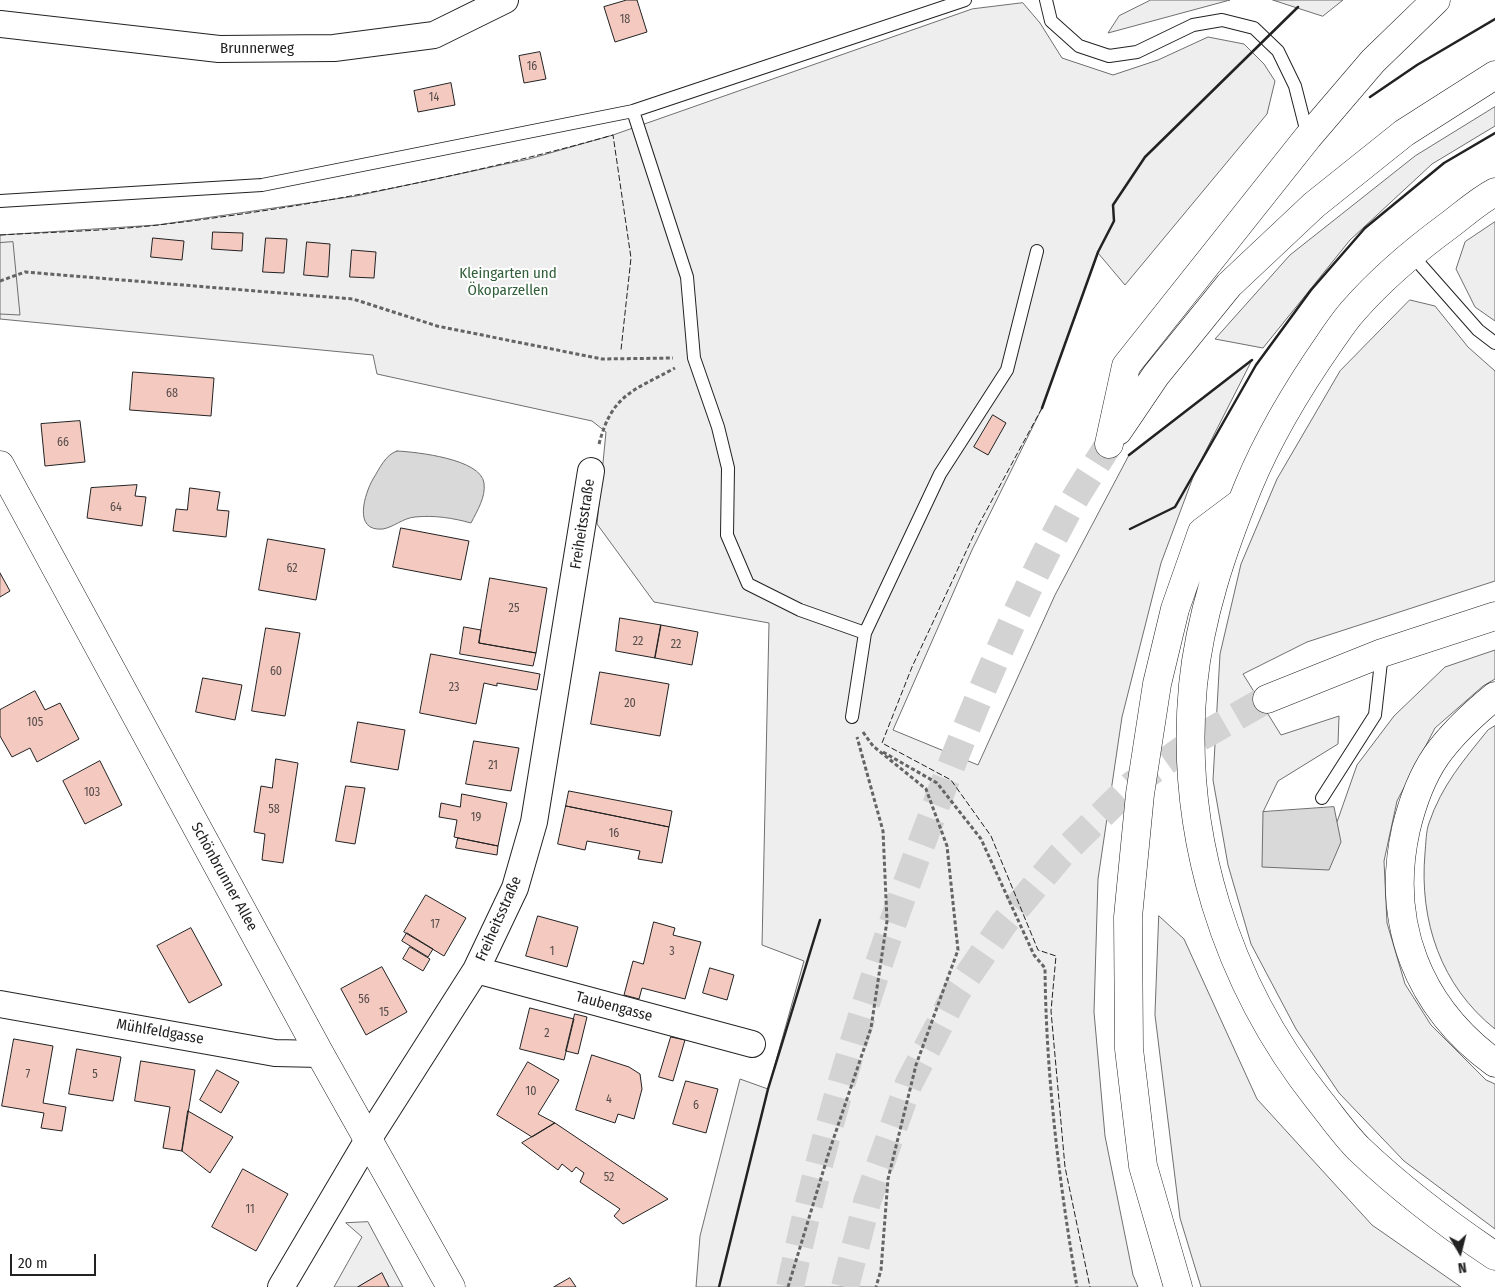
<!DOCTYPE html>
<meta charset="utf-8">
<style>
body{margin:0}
#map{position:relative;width:1495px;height:1287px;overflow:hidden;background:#fff;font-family:"Fira Sans Condensed",sans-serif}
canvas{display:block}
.north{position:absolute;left:1435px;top:1227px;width:50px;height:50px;-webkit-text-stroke:4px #fff;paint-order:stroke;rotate:172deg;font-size:14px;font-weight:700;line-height:20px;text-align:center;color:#222}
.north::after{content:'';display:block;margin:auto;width:18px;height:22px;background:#222;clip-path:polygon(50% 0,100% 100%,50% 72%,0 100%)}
.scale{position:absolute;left:10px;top:1254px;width:86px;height:22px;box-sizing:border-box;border:2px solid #222;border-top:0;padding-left:6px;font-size:15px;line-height:18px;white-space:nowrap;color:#222;-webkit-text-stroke:4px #fff;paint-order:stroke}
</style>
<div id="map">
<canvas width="1495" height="1287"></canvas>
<div class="north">N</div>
<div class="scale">20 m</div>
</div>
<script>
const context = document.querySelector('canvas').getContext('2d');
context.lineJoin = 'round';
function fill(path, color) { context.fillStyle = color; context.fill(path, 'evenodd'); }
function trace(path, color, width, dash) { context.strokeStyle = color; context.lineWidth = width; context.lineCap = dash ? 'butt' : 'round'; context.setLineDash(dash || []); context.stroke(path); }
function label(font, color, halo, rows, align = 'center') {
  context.font = font + ' "Fira Sans Condensed",sans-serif'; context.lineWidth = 4; context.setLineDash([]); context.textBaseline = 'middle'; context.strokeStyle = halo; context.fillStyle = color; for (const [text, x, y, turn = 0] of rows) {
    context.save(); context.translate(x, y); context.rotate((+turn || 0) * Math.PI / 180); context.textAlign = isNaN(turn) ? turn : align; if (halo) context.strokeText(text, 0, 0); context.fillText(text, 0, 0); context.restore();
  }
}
const green = new Path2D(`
 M1151,0H1230L1108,33L1119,16Z
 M1273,0H1343L1323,16Z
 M1023,3L1040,23L1062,58L1113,75L1158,60L1208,37L1244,44L1264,64L1275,81L1267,114L1125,285L1098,253L1042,408L972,550L893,730L978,765L1055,595L1129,455L1252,360L1195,472L1161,563L1122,717L1098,879L1094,1012L1105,1136L1133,1275L1138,1287H696L700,1236L740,1079L768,1089L804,961L762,945L769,623L654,602L597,524L606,432L592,421L377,374L373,355L0,319V235L157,225L356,196L529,159L613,135L972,9Z
 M1495,107V126L1432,164L1350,240L1263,348L1215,339L1290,255L1415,156Z
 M1495,222V321L1475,307L1456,269L1465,242Z
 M1410,300L1435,306L1468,347L1495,371V581L1307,642L1243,674L1281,735L1339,716L1338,744L1278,781L1263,812L1337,822L1357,765L1394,716L1445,667L1495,650V679L1483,686L1435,728L1397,801L1384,861L1387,923L1405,984L1431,1025L1486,1080L1495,1084V1229L1404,1161L1339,1093L1296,1029L1251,944L1228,865L1213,780L1220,654L1241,564L1277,479L1340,371Z
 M1495,726V1029C1441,986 1419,921 1425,853C1426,843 1426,831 1429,823C1442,785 1463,761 1488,730Z
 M1159,916L1184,939L1257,1099L1372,1225L1461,1287H1201L1180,1218L1155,1015Z
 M368,1222L403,1287H389L381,1274L358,1287H334L362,1237L346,1223Z`);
fill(green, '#eee');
trace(green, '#6f6f6f', 1);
const parking = new Path2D(`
 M13,242L20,315L0,314V243Z`);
fill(parking, '#ededed');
trace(parking, '#6f6f6f', 1);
const water = new Path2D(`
 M397,451C417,452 481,459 484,483C486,497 477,511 471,523C453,518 434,515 415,517C403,518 394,527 383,529C352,532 365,493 373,479C380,468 385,455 397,451Z
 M1334,807L1341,842L1329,870L1262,867L1263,812Z`);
fill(water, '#d9d9d9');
trace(water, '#6f6f6f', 1);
const building = new Path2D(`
 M627,0H637L647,32L615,42L604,7Z
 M540,52L546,79L524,83L519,56Z
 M451,83L455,105L418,112L414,91Z
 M213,232L243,233L242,251L212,249Z
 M153,238L184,241L182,260L151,257Z
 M266,238L287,239L284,273L263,272Z
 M307,242L330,244L328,277L304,275Z
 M352,250L376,252L374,278L350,277Z
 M133,372L214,378L211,416L130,410Z
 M993,415L1006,423L988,455L974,447Z
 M80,421L85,462L45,466L41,424Z
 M137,485L135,496L146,497L142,526L87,518L91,488Z
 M190,488L220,492L217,510L229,511L226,537L173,531L176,509L187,510Z
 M401,528L469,541L461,580L393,567Z
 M268,539L325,549L316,600L259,590Z
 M0,573L10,591L0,597Z
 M490,578L547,588L536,653L479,643Z
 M620,618L661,625L655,658L616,651Z
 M661,625L698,632L692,665L655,658Z
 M464,627L481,630L479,643L536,653L533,666L460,654Z
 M266,628L300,633L285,716L252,711Z
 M431,654L540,674L537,690L497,683V686L484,683L476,724L420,713Z
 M600,672L669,684L660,736L591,724Z
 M203,678L242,685L235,720L196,712Z
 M35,691L45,710L60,703L79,739L37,762L30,748L12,757L0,736V710Z
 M358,722L405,730L398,770L351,762Z
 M474,741L519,748L511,791L466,784Z
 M276,759L298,763L283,863L262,860L265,834L254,832L261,786L272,788Z
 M100,761L122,805L85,824L63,781Z
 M346,786L365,788L355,844L336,841Z
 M569,791L672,811L669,827L566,806Z
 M462,794L507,803L498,846L454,837L457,820L439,817L441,803L460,807Z
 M566,806L669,827L662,863L638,859L640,851L587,841L585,850L558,844Z
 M458,838L498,846L497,855L456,848Z
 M426,895L466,918L444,956L404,932Z
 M538,916L578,927L567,967L526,956Z
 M654,922L675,928L673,935L701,942L685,999L642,988L639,999L624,995L633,961L643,964Z
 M191,928L222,985L189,1003L157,946Z
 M407,933L433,949L428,957L402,941Z
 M410,947L430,959L423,971L403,959Z
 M382,967L407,1012L366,1035L341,989Z
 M710,968L734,975L727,1000L703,993Z
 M530,1008L574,1019L564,1060L520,1049Z
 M575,1014L587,1017L578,1054L566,1051Z
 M671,1037L685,1040L673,1081L659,1077Z
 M14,1039L53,1046L43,1103L66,1107L62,1131L41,1128L44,1113L2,1106Z
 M77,1049L121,1057L113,1101L69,1094Z
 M592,1055L629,1067L640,1074L642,1089L634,1119L618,1114L615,1123L576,1110Z
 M141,1061L195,1070L182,1151L163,1148L170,1107L135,1101Z
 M528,1062L559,1080L538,1114L555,1123L532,1137L497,1115Z
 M217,1070L239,1082L221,1113L200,1100Z
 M686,1081L718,1089L706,1133L673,1124Z
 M188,1111L233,1137L210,1173L182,1151Z
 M555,1123L668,1199L623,1224L614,1216L620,1209L580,1182L584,1173L576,1167L572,1172L562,1164L558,1170L522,1143Z
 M243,1169L288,1194L256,1251L212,1227Z
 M382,1273L389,1287H358Z
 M570,1278L576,1287H554Z`);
fill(building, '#f3c9c0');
trace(building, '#222', 1);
trace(new Path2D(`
 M790,1287C824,1128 872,973 930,821C969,717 1013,613 1066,514C1079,490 1095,467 1109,444
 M845,1287L867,1202L909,1083L956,993L1004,923L1061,855L1132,785L1199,738L1267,699`), '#d3d3d3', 28, [28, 14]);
const lane = new Path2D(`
 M1046,0L1051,21L1079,46L1109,56L1137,52L1193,25L1222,20L1254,28L1278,51L1295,86L1308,137
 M633,111L687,277L694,358L718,427L728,468L727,535L748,584L800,610L865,633L940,474L1007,370L1037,251
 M0,201L262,185L633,111L965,0
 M1411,254L1478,330L1495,343
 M852,717L865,633
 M1322,798L1375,715L1382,653`);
const street = new Path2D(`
 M0,24L219,49L334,48L434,35L505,0
 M476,970L752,1044
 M0,1004L275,1053L320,1054
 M281,1287L369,1138L476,970L515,888L534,822L591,471`);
const secondary = new Path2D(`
 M0,465L320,1054L451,1287`);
const highway = new Path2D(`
 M1495,192C1478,201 1464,214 1448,226C1414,251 1381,279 1353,311C1344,321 1337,332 1330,342C1298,388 1269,436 1248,487C1222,551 1200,616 1193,685C1179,834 1226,983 1318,1099C1331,1115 1344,1134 1359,1149C1401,1189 1447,1224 1495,1256
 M1118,431L1156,375L1229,285L1314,205L1404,133L1495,75
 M1109,444L1126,366L1308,137L1373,61L1436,0
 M1495,696C1473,714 1453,732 1436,756C1421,778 1412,804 1406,829C1385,923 1418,1007 1495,1063
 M1267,699L1382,653L1495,616
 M1178,1287L1143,1166L1129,1049L1128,917L1140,794L1157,684L1175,609L1202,532L1242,502`);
trace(lane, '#222', 14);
trace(street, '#222', 28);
trace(secondary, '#222', 29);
trace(highway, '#222', 29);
trace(new Path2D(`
 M0,281L25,272L353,299L437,326L602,359L673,358
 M599,444C612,394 633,391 675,368
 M863,732L873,746L926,789L947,846L958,950L916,1065L888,1179L881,1270L876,1287
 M883,752L937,783L981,839L1034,955L1045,968C1046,1075 1059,1182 1077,1287
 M788,1287L829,1152L871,1028L887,921L883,831L857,737`), '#646464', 3, [4, 2.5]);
trace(lane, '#fff', 12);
trace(street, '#fff', 26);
trace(secondary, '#fff', 28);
trace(highway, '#fff', 28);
trace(new Path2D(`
 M0,235C52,232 106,231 158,225C312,207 464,177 613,135L631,258L621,350
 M1042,408L978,526L912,667L882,743L951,780L991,836L1038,950L1056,956L1051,1011L1065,1167L1090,1287`), '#222', 1, [6, 2.5]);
trace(new Path2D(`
 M1370,97L1417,65L1495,19
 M1042,408L1098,252L1114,221L1113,205L1145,157L1298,7
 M1129,455L1252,360
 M1130,529L1175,507L1256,365L1311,290L1365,228L1444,163L1495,133
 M719,1287L768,1089L820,920`), '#222', 2.5);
label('12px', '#564c4a', null, [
 ["18",625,20],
 ["16",532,67],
 ["14",434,98],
 ["68",172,394],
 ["66",63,443],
 ["64",116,508],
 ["62",292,569],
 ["25",514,609],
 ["22",638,642],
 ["22",676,645],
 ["60",276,672],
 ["23",454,688],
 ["20",630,704],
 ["105",35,723],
 ["21",493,766],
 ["103",92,793],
 ["58",274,810],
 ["19",476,818],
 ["16",614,834],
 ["17",435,925],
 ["1",552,952],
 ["3",672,952],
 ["56",364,1000],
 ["15",384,1013],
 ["2",547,1034],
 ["7",28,1075],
 ["5",95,1075],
 ["10",531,1092],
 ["4",609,1100],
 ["6",696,1106],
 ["52",609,1178],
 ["11",250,1210]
]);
label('15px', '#222', '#fff', [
 ["Brunnerweg",257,49],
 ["Freiheitsstraße",583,524,-81],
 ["Schönbrunner Allee",224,877,61],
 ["Freiheitsstraße",499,919,-66],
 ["Taubengasse",614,1007,15],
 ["Mühlfeldgasse",160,1032,10]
]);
label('15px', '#2f5e38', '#fff', [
 ["Kleingarten und",508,274],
 ["Ökoparzellen",508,291]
]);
</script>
